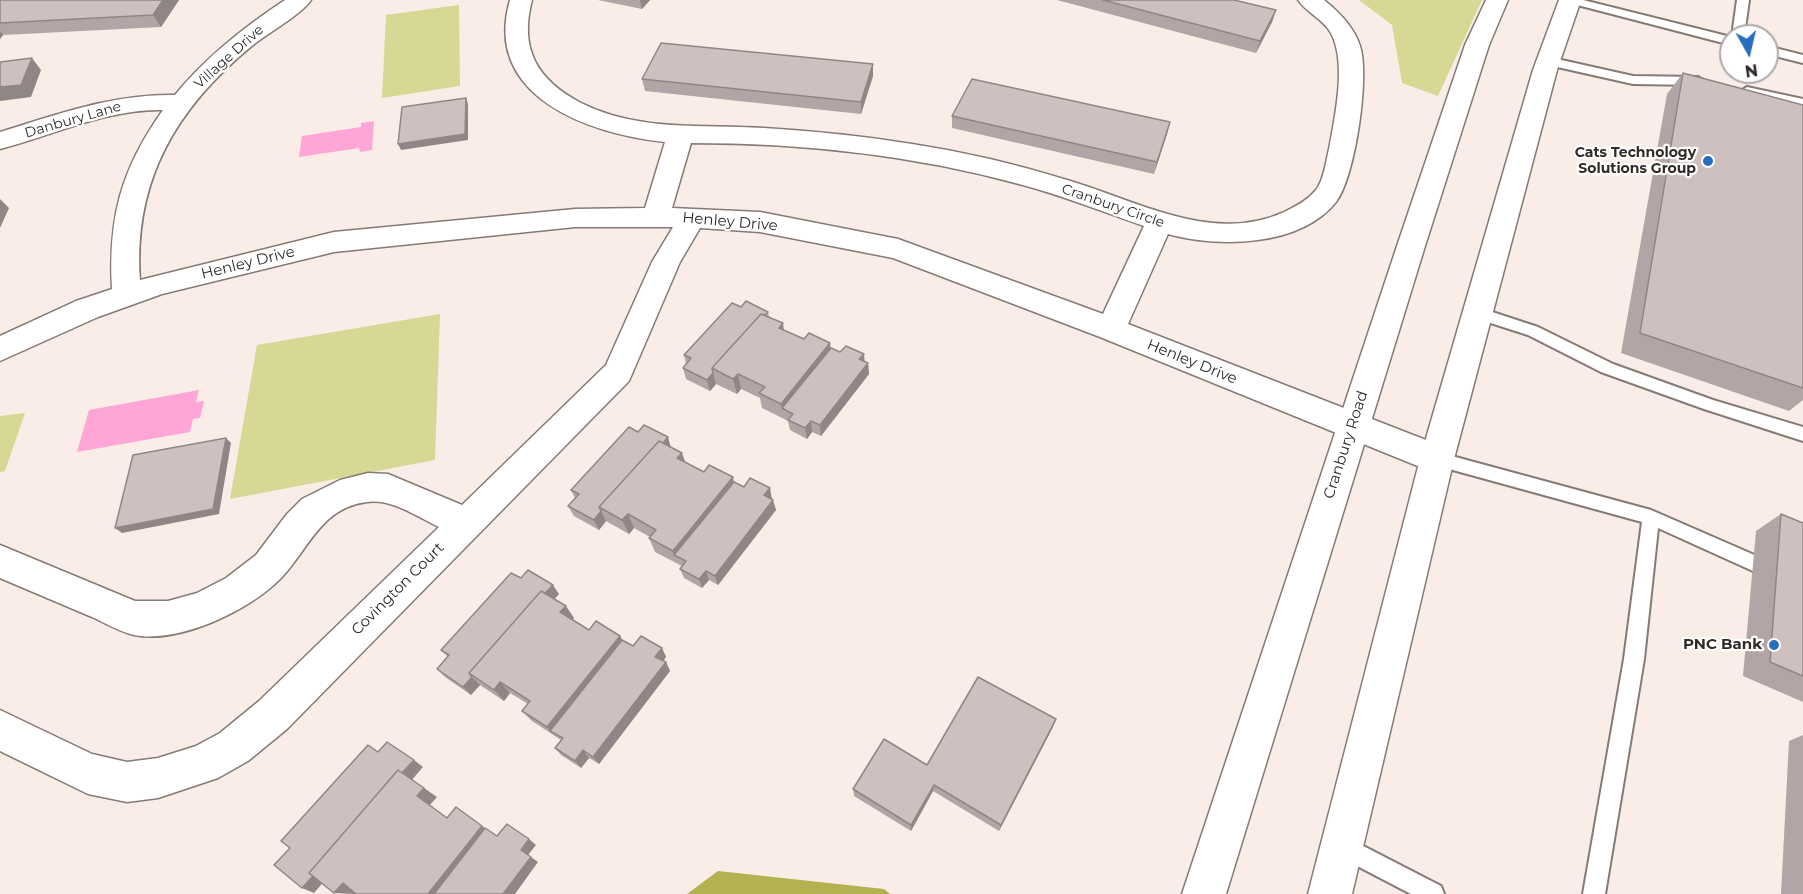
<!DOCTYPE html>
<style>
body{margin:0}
#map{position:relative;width:1803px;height:894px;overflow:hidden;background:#faece6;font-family:Montserrat,sans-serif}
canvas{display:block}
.north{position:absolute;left:1719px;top:24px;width:60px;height:60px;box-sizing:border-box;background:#fff;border:2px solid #acaaa9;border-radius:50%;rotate:172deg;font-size:16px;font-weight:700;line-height:24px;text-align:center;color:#2f2a28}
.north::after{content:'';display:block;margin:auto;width:21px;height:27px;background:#286dbe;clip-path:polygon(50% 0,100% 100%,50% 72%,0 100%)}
</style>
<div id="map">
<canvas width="1803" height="894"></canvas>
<div class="north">N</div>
</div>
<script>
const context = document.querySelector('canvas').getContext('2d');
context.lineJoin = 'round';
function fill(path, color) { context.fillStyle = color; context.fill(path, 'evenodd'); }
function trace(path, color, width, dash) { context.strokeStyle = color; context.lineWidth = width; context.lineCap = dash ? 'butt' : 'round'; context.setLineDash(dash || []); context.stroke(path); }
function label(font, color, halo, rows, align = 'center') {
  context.font = font + ' Montserrat,sans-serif'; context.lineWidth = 4.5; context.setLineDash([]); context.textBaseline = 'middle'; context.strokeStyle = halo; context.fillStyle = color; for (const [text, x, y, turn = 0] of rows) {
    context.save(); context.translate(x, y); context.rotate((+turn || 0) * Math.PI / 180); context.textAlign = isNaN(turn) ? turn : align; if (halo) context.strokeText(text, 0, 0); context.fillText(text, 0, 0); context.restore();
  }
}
fill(new Path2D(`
 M1359,0H1482L1438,96L1402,83L1392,25Z
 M459,5L460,86L382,98L386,15Z
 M440,314L435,460L230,499L257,345Z
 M25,413L5,471L0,472V416Z`), '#d7d894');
fill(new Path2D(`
 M718,871L884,889L890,894H687Z`), '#b2b251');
fill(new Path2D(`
 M374,121L372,150L360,152L359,148L299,157L302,136L361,127V123Z
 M199,390L196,402L204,401L200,418L193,419L190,432L77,452L89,410Z`), '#ffa6d6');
const lane = new Path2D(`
 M1564,0H1583L1731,37V45L1566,2Z
 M1737,0H1749L1744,36H1732Z
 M1767,46L1803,55V63L1767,54Z
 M1548,57L1633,76L1698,77L1704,81L1698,85L1633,84L1544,64L1542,61Z
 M1747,87L1803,99V107L1743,94L1741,91Z
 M1477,307L1538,327L1613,364L1713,400L1803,427V441L1704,409L1601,372L1528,335L1472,317L1470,313L1472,309Z
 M1437,452L1651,510L1759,557L1762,563L1759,569L1753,571L1658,528L1644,659L1605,894H1583L1624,659L1642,522L1431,464L1429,459L1431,454Z
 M1342,835L1441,886L1444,894H1411L1334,854L1331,846L1334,838Z`);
const street = new Path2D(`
 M285,0H311C302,14 268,33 253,45C177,107 133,180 140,280L334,232L575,209L645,208L665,142C589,134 482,97 510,0H532C519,49 537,80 581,103C639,132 702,124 764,128C814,131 863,136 912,144C964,152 1016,164 1067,180C1136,200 1212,245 1284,212C1295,207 1308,200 1316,190C1324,180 1326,161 1329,149C1335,117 1348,58 1329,30C1321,18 1306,12 1298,0H1324C1339,12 1354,27 1360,46C1370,76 1355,178 1336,202C1300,247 1218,248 1168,234L1128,324L1449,449L1454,459L1449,469L1437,473L1425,469L1100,337L893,258L760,232L700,228L680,262L629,381L287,729L248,761L218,778L158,798L127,802L88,794L0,751V710L92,754L127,762L158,758L196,746L220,733L259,701L439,527C418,517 391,498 367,502C322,507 309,548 282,577C251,610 179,644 134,635C120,632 105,623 92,617C61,604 31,591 0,578V545L135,601H168L197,593L226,578L256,555L287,514L302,499L340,480L368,473L388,474L462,505L606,365L652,262L673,227H575L334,252L162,294L98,317L0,361V336L76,301L112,289C108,218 121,169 163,110C106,109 54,135 0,149V132C59,114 112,94 175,95C206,57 244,27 285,0ZM691,143C801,143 913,155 1019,184C1062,195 1103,212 1144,226L1103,314L898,239L760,212L672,208Z`);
const secondary = new Path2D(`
 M1486,0H1508L1489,45L1425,246L1226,894H1182L1397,246L1465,45Z
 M1559,0H1581L1557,70L1454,459L1352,894H1308L1420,459L1533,70Z`);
trace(lane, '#857a74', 4);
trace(street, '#857a74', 3);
trace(secondary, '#857a74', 3);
fill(lane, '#fff');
fill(street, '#fff');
fill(secondary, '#fff');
fill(new Path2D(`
 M0,0H179L161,27L3,35L0,39Z
 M598,0H650L642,9Z
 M1057,0H1234L1276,10L1272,22L1256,53Z
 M873,64V76L861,114L645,91L642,79Z
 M1683,73L1803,105V400L1789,411L1621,353L1667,94Z
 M952,116L1167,134L1154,174L952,128Z
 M741,307L768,312L769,317L784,330L804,339L831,348L868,363L869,374L821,436L812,432L807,439L790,430L788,421L762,408L760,398L741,389L737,394L716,384L710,391L686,379L683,368L686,364L684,355Z
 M671,447L685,463L704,472L734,482L772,499L776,510L718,585L709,580L702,588L684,578L680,569L682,566L655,552L649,538L650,537L634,528L629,534L606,521L599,530L574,516L568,506L575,498L571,490Z
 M1781,514L1803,523V702L1743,676L1756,531Z
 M521,578L559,594L554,599L574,618L573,620L589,630L620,636L622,640L633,646L662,648L666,657L663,661L666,662L670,671L599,764L589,758L581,768L561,755L555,748L561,740L532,721L522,711L528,704L510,693L504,701L480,685L471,695L445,677L437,669L448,657L441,650Z
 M1056,719L1053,727L999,831L933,791L911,831L854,796L853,789L927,765Z
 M1803,735V894H1781L1789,741Z`), '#b2a5a5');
fill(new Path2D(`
 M163,0H179L161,27L153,15Z
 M640,0H650L642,9Z
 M1276,10L1272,22L1256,53L1260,41Z
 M0,31L3,35L0,39Z
 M32,58L41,70L31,97L0,101V87Z
 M873,64V76L861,114V102Z
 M466,98L468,104V140L401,150L398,144Z
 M1170,122L1167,134L1154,174L1157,162Z
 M0,199L9,208L0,228Z
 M783,323L785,339L779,328Z
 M830,343L832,359L782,408L784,419L781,404Z
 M864,354L865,365L859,359Z
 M868,363L869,374L821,436L820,425Z
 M713,373L716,384L710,391L707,380Z
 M738,374L741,389L737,394L733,379Z
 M811,421L812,432L807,439L805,428Z
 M668,437L671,448L603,510Z
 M226,438L231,443L219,514L122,533L115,528Z
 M682,453L687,467L677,458Z
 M733,477L736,492L674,555L673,551Z
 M770,488L772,499L766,505L764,495Z
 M773,500L776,510L718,585L715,576Z
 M601,511L606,521L599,530L594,520Z
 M628,514L634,528L629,534L622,520Z
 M706,571L709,580L702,588L699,579Z
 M553,585L559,594L482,682L473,676Z
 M566,606L574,618L568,625L560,612Z
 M620,636L627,648L550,731L547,727Z
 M662,648L666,657L660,665L655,657Z
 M666,662L670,671L599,764L593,757Z
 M472,677L480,685L471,695L463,687Z
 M500,682L510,693L504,701L494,690Z
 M1056,719L1053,727L999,831L1001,825Z
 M583,750L589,758L581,768L575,761Z
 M414,760L423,767L314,893L302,888Z
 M934,785L933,791L911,831V825Z
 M424,788L437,797L430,805L460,827L417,796Z
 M482,826L494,834L447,894H428Z
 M529,839L536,845L528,855L521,850Z
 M531,857L538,862L515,894H503Z
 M343,883L359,890L355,894L334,893Z`), '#918686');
const building = new Path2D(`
 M0,0H163L153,15L0,23Z
 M1103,0H1234L1276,10L1260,41Z
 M661,43L873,64L861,102L642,79Z
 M32,58L21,85L0,87V62Z
 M1683,73L1803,105V388L1640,333Z
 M972,79L1170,122L1157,162L952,116Z
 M466,98L465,134L398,144L402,107Z
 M746,301L768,312L765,315L761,314L712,368L713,373L707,380L683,368L691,358L684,355L732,303L741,307Z
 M761,314L783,323L779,328L804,339L809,333L830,343L781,404L759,393L765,387L738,374L733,379L712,368Z
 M846,346L864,354L859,359L868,363L820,425L811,421L805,428L788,420L793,414L782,408L831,348L840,352Z
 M644,425L668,437L663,443L659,441L599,507L601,511L594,520L568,506L579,494L571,490L629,427L638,432Z
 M226,438L213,509L115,528L133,455Z
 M659,441L682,453L677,458L704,472L709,465L733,477L673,551L649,538L656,530L628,514L622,520L599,507Z
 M750,478L770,488L764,495L773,500L715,576L706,571L699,579L680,569L686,561L674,555L734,482L744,487Z
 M1781,514L1803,523V676L1770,662Z
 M528,570L553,585L545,593L541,591L469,673L472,677L463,687L437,669L449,655L441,650L511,573L521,578Z
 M541,591L566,606L560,612L589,630L596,621L620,636L547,727L522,711L530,701L500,682L494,690L469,673Z
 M641,636L662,648L655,657L666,662L593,757L583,750L575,761L555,748L563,738L550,731L622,640L633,646Z
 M978,677L1056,719L1001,825L934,785L911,825L853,789L884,739L927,765Z
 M387,742L414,760L402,773L398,770L309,873L313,876L302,888L274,865L290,848L281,841L368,745L378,752Z
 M398,770L424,788L417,796L447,818L456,807L482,826L428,894H356L343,883L334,893L309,873Z
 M507,824L529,839L521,850L531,857L503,894H434L485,828L497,836Z`);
fill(building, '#cfc0c0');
trace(building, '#918686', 1.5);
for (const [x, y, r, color] of [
 [1708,161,6,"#286dbe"],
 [1774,645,6,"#286dbe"]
]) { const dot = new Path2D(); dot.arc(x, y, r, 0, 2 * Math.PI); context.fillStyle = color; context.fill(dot); trace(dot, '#fff', 2); }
label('14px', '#2f2a28', '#fff', [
 ["Village Drive",229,57,-42],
 ["Danbury Lane",73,120,-16],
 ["Cranbury Circle",1113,206,19]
]);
label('bold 14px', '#2f2a28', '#fff', [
 ["Cats Technology",1696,153],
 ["Solutions Group",1696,169]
], 'right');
label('15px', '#2f2a28', '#fff', [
 ["Henley Drive",730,222,5],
 ["Henley Drive",248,263,-14],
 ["Henley Drive",1192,362,22],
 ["Cranbury Road",1346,445,-72],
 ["Covington Court",398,589,-45]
]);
label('bold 15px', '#2f2a28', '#fff', [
 ["PNC Bank",1762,645]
], 'right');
</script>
